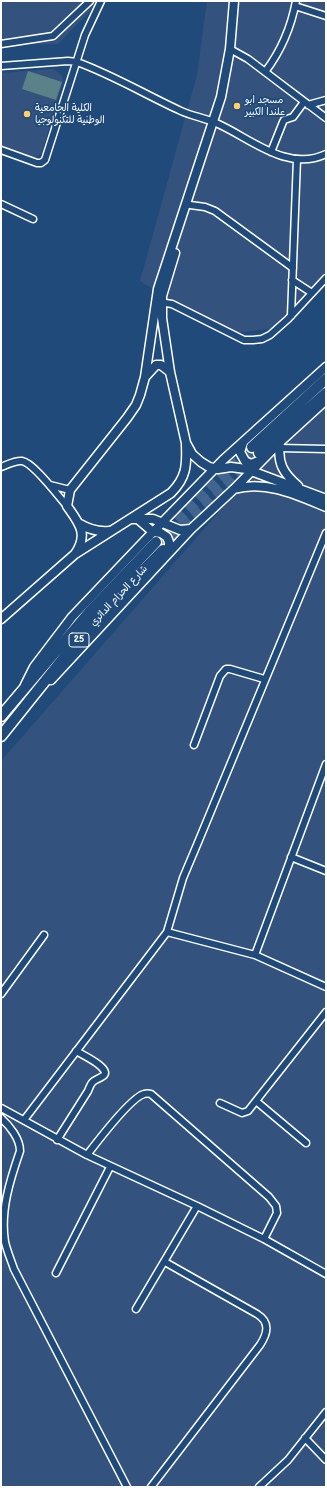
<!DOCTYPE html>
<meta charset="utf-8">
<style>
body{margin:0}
#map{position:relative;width:327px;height:1488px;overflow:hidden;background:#1f4a7a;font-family:"Balsamiq Sans",sans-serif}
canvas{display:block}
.frame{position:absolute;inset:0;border:2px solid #fff;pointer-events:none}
</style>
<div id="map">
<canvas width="327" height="1488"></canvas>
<div class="frame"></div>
</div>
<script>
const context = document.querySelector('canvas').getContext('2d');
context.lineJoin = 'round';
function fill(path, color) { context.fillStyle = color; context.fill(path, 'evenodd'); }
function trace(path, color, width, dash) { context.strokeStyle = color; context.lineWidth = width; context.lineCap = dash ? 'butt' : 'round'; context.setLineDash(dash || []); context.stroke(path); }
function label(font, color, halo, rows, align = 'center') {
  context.font = font + ' "Balsamiq Sans","Playpen Sans Arabic",sans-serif'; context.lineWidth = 3.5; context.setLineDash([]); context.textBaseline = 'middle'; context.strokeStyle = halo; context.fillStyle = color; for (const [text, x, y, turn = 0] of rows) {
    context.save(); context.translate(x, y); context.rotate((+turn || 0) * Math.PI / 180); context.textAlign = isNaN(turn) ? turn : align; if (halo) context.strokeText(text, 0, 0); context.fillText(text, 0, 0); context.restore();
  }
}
fill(new Path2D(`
 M1,1H100L58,44H1Z
 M207,1H326V285L323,283L276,328L226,334L140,281L197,75Z
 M53,69L57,71L62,76L63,80L42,152L37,157H30L1,147V73Z
 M326,381V1487H1V761L253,473Z`), '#33537e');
fill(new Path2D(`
 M28,71L62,82L56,100L22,89Z`), '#5a8288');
trace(new Path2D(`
 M156,542L252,447
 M163,550L259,453`), '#41658e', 10, [10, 5]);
const minor = new Path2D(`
 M295,6L326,16
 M1,44L53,36L90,1
 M230,49L248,59L326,118
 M1,66L68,61L77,62C113,75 146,95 181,111C192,116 205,118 216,123C249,137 287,173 326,154
 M265,72C281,51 291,28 296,1
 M308,105L326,100
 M1,150L37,163H41L45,160L85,35L101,1
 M271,152L283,122L284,120L293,117L304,102
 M1,204L33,219
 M190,205L205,207L215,211L293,268
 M292,280L312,293
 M159,302L172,304L244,340H253L262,339L270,335L288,319L326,278
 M291,316L297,159
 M279,448L326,449
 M1,467C7,465 15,460 22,461C34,463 58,496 67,506
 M50,485L70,490
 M194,745L220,676L226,669H230L264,679
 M291,857L326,871
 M167,932L255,955L326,987
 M255,955L326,764
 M1,994L44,935
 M256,1101L306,1143
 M220,1103L242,1113L248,1111L326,1012
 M1,1108L87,1155L197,1206L264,1239L326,1274
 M1,1118C10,1126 20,1139 20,1151C10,1180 0,1211 5,1242C7,1251 11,1260 14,1269L127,1487
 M24,1120L167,932L183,878L199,840L326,533
 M57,1140L88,1091C93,1078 94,1082 103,1076C113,1069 81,1054 76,1051
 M87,1155C97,1142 130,1098 144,1094C147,1093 148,1093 151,1094L269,1197L276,1206L277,1213L264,1239
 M56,1273L110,1167
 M136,1309L197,1206
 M305,1438L326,1460
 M151,1487L260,1345C268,1333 270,1322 257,1314L165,1262
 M259,1487L288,1460L326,1412`);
const tertiary = new Path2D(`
 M175,253L162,296V318L170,372L186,443L192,454L201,462L209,467L218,469L231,467L246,469L326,499
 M146,376L156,365H161L170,372
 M280,442C277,463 283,473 298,486
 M243,443L240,452L245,461L251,464L261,460
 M234,489C266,480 297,495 326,507
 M130,519H153L180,530L191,529
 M139,520L153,532L161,533L167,537L169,542V552
 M80,524C90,530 98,532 109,531
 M75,554C89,534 79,523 67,506L70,490L127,418L136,405L140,395L145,377L158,289L221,97L230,49L234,1
 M1,619L75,554L171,493C186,478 187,466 186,445
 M51,680L191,529L234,489L280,442L326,400
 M25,685L34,667L72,617L153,532L223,460L326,367`);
const trunk = new Path2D(`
 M252,447L326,379
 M259,453L326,393
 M1,716L91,610L156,542
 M1,736L65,656L102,612L163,550`);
trace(minor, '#fff', 9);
trace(tertiary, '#fff', 11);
trace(trunk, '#fff', 13);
trace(minor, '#1f4a7a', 6);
trace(tertiary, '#1f4a7a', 8);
trace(trunk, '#1f4a7a', 10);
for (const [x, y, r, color] of [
 [237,106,4,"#ffd166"],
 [27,114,4,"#ffd166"]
]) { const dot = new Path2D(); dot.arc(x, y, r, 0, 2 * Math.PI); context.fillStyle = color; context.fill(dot); trace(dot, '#1f4a7a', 1.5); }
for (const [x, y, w] of [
 [79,640,20]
]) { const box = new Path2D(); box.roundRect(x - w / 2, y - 7, w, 14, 3); context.fillStyle = '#1f4a7a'; context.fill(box); trace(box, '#fff', 1); }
label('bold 9px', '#fff', null, [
 ["25",79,640]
]);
label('10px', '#fff', '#1f4a7a', [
 ["مسجد ابو",245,100],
 ["علندا الكبير",245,112],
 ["الكلية الجامعية",35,108],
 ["الوطنية للتكنولوجيا",35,120]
], 'left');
label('10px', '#fff', '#1f4a7a', [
 ["شارع الحزام الدائري",119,596,-47]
]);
</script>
